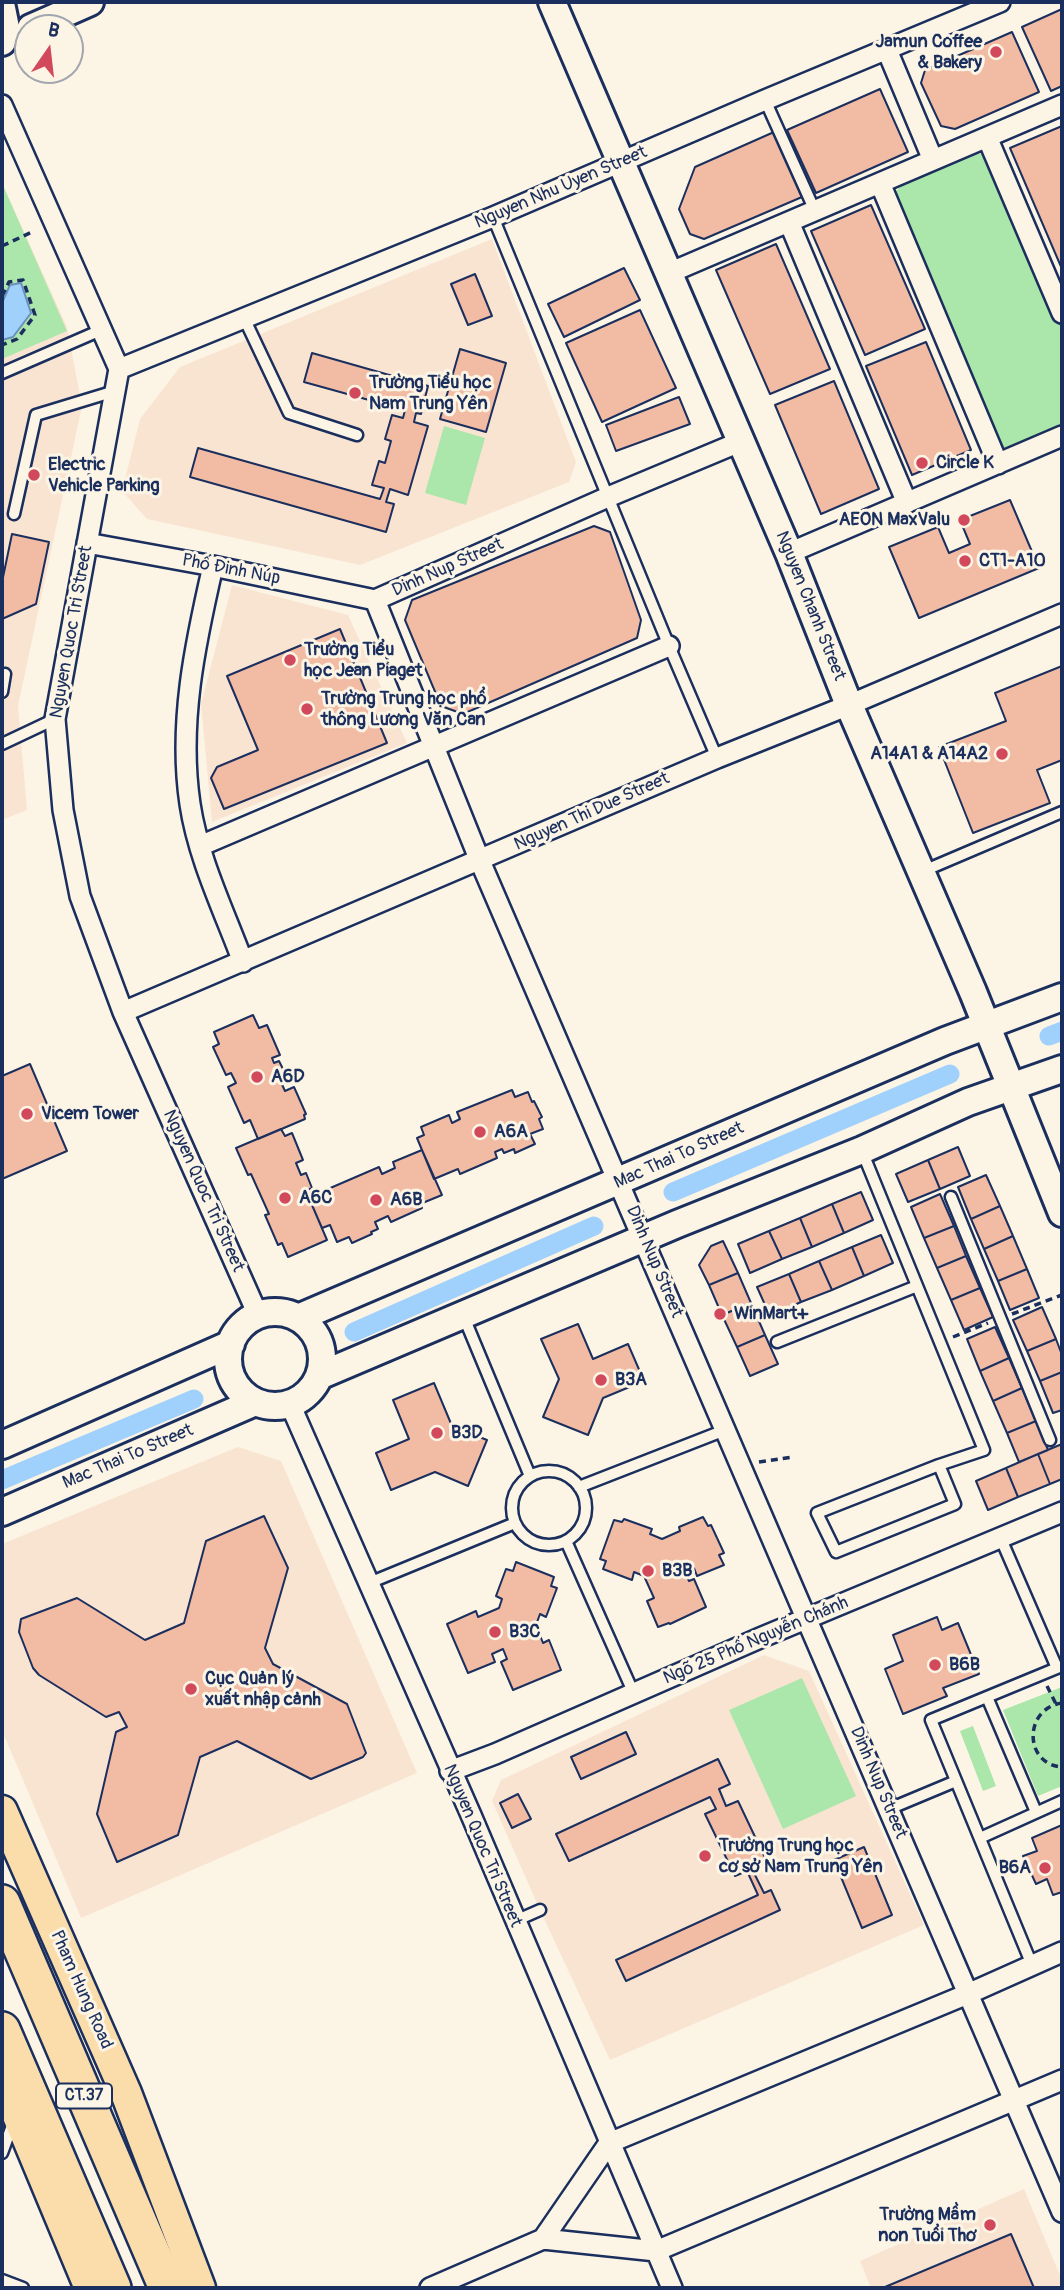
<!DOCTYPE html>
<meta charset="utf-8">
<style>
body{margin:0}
#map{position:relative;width:1064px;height:2290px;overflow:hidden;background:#fcf5e5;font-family:Pangolin,sans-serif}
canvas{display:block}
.frame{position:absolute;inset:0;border:4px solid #1b2f5e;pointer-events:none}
.north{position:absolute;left:14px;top:14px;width:70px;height:70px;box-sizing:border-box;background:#fcf5e5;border:2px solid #a2a6af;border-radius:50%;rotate:14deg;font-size:19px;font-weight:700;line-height:28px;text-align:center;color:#1b2f5e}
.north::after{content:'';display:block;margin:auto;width:24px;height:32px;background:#d1495b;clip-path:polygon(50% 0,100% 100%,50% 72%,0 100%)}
</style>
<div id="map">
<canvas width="1064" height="2290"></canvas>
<div class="frame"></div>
<div class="north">B</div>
</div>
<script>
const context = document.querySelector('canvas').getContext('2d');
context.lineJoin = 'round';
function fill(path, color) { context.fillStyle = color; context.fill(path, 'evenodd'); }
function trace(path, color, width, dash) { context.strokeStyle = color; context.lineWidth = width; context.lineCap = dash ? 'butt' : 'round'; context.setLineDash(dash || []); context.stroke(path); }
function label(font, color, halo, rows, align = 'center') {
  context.font = font + ' Pangolin,sans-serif'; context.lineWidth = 6; context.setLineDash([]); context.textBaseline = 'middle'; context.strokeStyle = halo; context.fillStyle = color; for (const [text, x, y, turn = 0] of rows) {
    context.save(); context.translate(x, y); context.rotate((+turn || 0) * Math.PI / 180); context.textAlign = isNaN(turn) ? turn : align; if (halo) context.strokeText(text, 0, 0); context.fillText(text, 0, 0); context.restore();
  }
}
fill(new Path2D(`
 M2,183L67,327L82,406L18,706L27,810L2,820Z
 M492,239L576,462L569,482L360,565L147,519L122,491L140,419L180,367Z
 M232,585L348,615L407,743L212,822L201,704Z
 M238,1447L281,1461L417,1773L81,1918L2,1730V1544Z
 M764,1655L809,1671L924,1925L610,2060L540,1910L492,1801L501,1780Z
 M1024,2189L1062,2280V2288H871L860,2261Z`), '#f9e4d2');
fill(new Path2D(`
 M974,153L983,154L989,160L1062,330V426L1013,449H1004L999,445L895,196L896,191L902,185Z
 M2,183L67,331L2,359Z
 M444,426L485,438L466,505L425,493Z
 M802,1678L856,1796L783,1829L729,1710Z
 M1062,1687V1786L1038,1796L1003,1710Z
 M973,1726L996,1786L983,1791L960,1731Z`), '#abe6ab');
const water = new Path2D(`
 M21,283L31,313L13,337L2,340V303L10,285Z`);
fill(water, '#a0d0fc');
trace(water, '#6b90bd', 2);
trace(new Path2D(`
 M1049,1036L1062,1031
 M673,1192L950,1074
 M354,1332L594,1226
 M2,1480L194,1399`), '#a0d0fc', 19);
const building = new Path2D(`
 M1062,9V86L1051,91L1022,27Z
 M1012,32L1039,92L955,129L941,126L921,83L925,70Z
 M880,89L908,152L816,193L787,130Z
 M1062,126V269L1010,148Z
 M774,132L802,197L704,239L690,234L679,209L695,167Z
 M871,205L925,329L865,355L811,231Z
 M776,244L830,369L770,394L716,270Z
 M624,268L640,300L564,337L548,304Z
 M475,274L492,316L468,325L451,284Z
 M640,310L676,388L602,422L566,343Z
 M926,342L971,450L912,475L866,366Z
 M460,349L506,363L486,432L440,419Z
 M312,353L428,386L421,414L416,413L414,422L428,426L408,495L390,489L386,502L394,504L386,532L190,477L198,448L380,499L384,488L372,485L379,461L385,463L391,441L385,439L392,415L403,418L405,410L304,382Z
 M834,381L879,489L821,514L775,405Z
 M679,397L690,424L616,451L606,425Z
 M1010,500L1039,568L919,618L889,547L938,527L949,553L970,544L960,520Z
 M594,526L610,532L641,620L637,638L463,714L441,706L405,620L412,600Z
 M12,534L49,542L36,604L2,619V582Z
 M340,629L387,743L224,809L211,778L217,767L258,750L227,676Z
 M1062,666V760L1037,770L1050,803L973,833L939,747L1006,721L995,693Z
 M253,1015L259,1028L267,1025L280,1055L272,1058L274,1063L279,1061L286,1075L279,1078L285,1091L294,1087L306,1114L304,1115L305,1119L258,1139L250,1120L244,1123L228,1087L236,1083L231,1073L226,1075L213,1047L219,1044L214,1032Z
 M30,1064L67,1151L2,1179V1076Z
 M512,1090L515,1097L528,1092L532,1102L534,1101L542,1117L539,1119L543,1129L530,1134L535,1144L515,1153L514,1149L504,1153L502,1149L495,1152L497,1158L460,1174L458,1169L434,1179L417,1138L424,1135L421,1127L449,1115L452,1123L460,1119L457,1112Z
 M281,1129L285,1136L292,1133L303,1160L296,1163L301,1175L306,1173L312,1188L306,1191L327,1240L288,1257L282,1243L278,1245L265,1215L269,1214L251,1174L248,1175L236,1148Z
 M958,1147L970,1176L940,1189L928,1160Z
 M422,1150L442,1195L420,1204L422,1208L391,1222L388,1216L375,1222L378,1229L371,1232L372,1234L352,1243L349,1237L337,1242L330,1225L322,1228L312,1205L332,1196L328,1189L379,1167L382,1174L395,1168L393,1162Z
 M928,1160L940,1189L908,1202L896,1174Z
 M986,1175L1000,1206L971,1219L958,1187Z
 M861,1192L873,1220L844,1233L832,1204Z
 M940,1194L954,1226L924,1238L911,1207Z
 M832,1204L844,1233L812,1247L800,1218Z
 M1000,1206L1013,1236L984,1249L971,1219Z
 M800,1218L812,1247L782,1259L769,1231Z
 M954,1226L966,1256L937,1268L924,1238Z
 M769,1231L782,1259L750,1273L738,1244Z
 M881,1235L893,1263L864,1276L852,1247Z
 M1013,1236L1027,1269L998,1281L984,1249Z
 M723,1241L738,1273L709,1285L699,1265L711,1246Z
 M852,1247L864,1276L832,1290L819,1261Z
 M966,1256L980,1288L951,1300L937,1268Z
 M819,1261L832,1290L801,1302L789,1274Z
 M1027,1269L1039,1298L1010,1310L998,1281Z
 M738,1273L751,1303L722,1315L709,1285Z
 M789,1274L801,1302L770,1316L757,1287Z
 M980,1288L993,1317L964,1330L951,1300Z
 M751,1303L765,1335L737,1347L722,1315Z
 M1042,1307L1056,1339L1027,1351L1013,1320Z
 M578,1324L593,1359L628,1344L644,1381L603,1398L588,1435L543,1417L559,1379L541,1339Z
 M995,1327L1009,1358L980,1371L967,1339Z
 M765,1335L778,1364L750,1376L737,1347Z
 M1056,1339L1062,1355V1372L1040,1381L1027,1351Z
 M1009,1358L1022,1388L993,1401L980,1371Z
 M1062,1372V1410L1053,1413L1040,1381Z
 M434,1383L452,1426L487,1440L468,1486L435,1472L391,1490L376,1453L409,1439L393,1400Z
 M1022,1388L1036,1421L1007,1433L993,1401Z
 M1036,1421L1048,1450L1019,1462L1007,1433Z
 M1062,1444V1479L1050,1484L1038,1454Z
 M1038,1454L1050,1484L1018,1497L1006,1468Z
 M1006,1468L1018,1497L988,1510L976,1481Z
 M264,1516L288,1568L265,1648L273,1664L347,1704L366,1753L363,1757L311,1779L237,1741L200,1757L178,1835L117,1862L97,1814L116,1732L127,1727L119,1712L106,1717L39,1675L33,1668L19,1632L21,1619L77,1598L145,1640L184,1623L206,1541Z
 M703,1517L708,1526L711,1525L724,1553L719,1555L724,1565L697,1576L694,1568L685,1572L689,1581L694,1579L706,1607L670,1624L669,1623L658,1627L647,1601L654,1598L644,1576L634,1572L632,1580L603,1569L606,1561L600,1559L614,1520L622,1522L624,1519L652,1529L650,1534L662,1539L680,1531L679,1527Z
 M516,1562L554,1577L551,1586L557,1588L546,1617L540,1614L536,1625L543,1643L549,1640L561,1670L513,1690L501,1662L507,1659L503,1649L492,1654L495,1662L468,1673L447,1624L476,1611L478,1617L499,1608L502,1599L496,1596L506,1569L513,1571Z
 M937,1617L942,1630L958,1623L979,1674L943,1688L947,1696L903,1714L885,1669L903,1661L893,1635Z
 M626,1732L636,1754L581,1779L571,1757Z
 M718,1759L730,1784L719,1789L726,1806L738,1801L767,1862L752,1869L764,1893L771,1890L780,1910L626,1981L616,1960L758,1895L747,1871L735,1876L705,1814L716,1809L710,1797L569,1861L556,1834Z
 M518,1794L531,1819L512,1828L500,1803Z
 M1062,1825V1892L1053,1895L1047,1879L1036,1884L1023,1856L1037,1851L1032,1838Z
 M864,1847L892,1915L862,1928L834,1860Z
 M1011,2234L1034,2288L885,2287Z`);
fill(building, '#f1bba4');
trace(building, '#1b2f5e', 2);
const lane = new Path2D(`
 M765,100L815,211
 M493,217L669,646L717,758
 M244,318L289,413L357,435
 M2,373L101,330
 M14,514L36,415L115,391
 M2,692L5,674
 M2,744L55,719
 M921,872L1062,812
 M862,1151L984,1450L939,1465L817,1513L836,1552L955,1504L939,1465
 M951,1197L1050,1440
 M463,1315L530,1476
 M777,1342L917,1286
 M512 1508a37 37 0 1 1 74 0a37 37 0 1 1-74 0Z
 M579,1487L725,1430
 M1001,1539L1057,1668
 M566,1541L634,1694
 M369,1583L515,1523
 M987,1697L1036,1812
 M889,1809L956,1781
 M980,1838L1062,1801
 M515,1921L540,1910
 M1032,1965L931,1720L1062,1666
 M2,2153L13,2123
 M2,2280L23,2288`);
const street = new Path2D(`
 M887,50L933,160
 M2,105L119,369L55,719L63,810L80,896L123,1012L258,1315
 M987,137L1062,313
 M880,183L998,464
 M789,222L907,503
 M669,273L1062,105
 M119,369L493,217L765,100L1000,2
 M742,441L608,497L375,600L480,861L1062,2212
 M87,543L213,566L375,600
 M789,553L1062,436
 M213,566C195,644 178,724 190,804C198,858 224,911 243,962
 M200,846L669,646
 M123,1012L717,758L849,705L1062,614
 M290,1404L471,1815L672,2288
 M450,1771L495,1754L760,1638L1062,1512
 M543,2239L609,2143L970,1993L1062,1952
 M430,2288L543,2239L656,2251L1062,2080`);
const secondary = new Path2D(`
 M552,2L789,553L849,705L973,992L1062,1213
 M2,8L6,28L2,42
 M31,28L90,2
 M228 1359a47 47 0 1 1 94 0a47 47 0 1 1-94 0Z
 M298,1318L945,1041L1062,997
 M319,1376L677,1224L862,1150L968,1102L1062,1069
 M2,1445L231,1344
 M2,1512L255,1402`);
const primary = new Path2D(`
 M2,1811L126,2093L200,2288
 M2,2077L90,2288`);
const highway = new Path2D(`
 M2,1903L167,2288
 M2,2030L113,2288`);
trace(lane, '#1b2f5e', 15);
trace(street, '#1b2f5e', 24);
trace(secondary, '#1b2f5e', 32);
trace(primary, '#1b2f5e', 35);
trace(highway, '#1b2f5e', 40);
trace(new Path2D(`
 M2,246L32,232
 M2,296L9,282L23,280L35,315L17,339L2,345
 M1012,1314L1062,1295
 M953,1337L988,1323
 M759,1462L793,1457
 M1047,1686L1056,1704
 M1062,1703C1024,1708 1023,1764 1062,1767`), '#1b2f5e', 3.5, [7, 5]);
trace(lane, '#fcf5e5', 10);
trace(street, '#fcf5e5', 19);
trace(secondary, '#fcf5e5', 26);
trace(primary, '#faddab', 30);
trace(highway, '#faddab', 35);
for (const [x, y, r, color] of [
 [996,52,7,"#d1495b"],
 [355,393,7,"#d1495b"],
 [922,463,7,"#d1495b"],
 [34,475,7,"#d1495b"],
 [964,520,7,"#d1495b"],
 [965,561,7,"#d1495b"],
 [290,660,7,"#d1495b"],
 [307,709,7,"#d1495b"],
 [1002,754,7,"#d1495b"],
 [257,1077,7,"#d1495b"],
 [27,1114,7,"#d1495b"],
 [480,1132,7,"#d1495b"],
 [285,1198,7,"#d1495b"],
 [376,1200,7,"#d1495b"],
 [720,1314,7,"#d1495b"],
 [601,1380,7,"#d1495b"],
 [437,1433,7,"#d1495b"],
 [648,1571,7,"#d1495b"],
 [495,1632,7,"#d1495b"],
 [935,1665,7,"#d1495b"],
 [191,1689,7,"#d1495b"],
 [705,1856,7,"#d1495b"],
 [1045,1868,7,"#d1495b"],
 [990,2225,7,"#d1495b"]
]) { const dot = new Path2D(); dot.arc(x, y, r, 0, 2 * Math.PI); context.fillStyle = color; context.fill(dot); trace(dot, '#fcf5e5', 2.5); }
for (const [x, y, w] of [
 [84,2096,56]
]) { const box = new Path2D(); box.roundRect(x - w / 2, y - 12.5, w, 25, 5); context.fillStyle = '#fcf5e5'; context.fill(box); trace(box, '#1b2f5e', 2); }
label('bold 16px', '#1b2f5e', null, [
 ["CT.37",84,2096]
]);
label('bold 18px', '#1b2f5e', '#fcf5e5', [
 ["Jamun Coffee",982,42,"right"],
 ["& Bakery",982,63,"right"],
 ["Trường Tiểu học",369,383],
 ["Nam Trung Yên",369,404],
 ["Circle K",936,463],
 ["Electric",48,465],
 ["Vehicle Parking",48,486],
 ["AEON MaxValu",950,520,"right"],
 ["CT1-A10",979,561],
 ["Trường Tiểu",304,650],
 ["học Jean Piaget",304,671],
 ["Trường Trung học phổ",321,699],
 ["thông Lương Văn Can",321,720],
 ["A14A1 & A14A2",988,754,"right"],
 ["A6D",271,1077],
 ["Vicem Tower",41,1114],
 ["A6A",494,1132],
 ["A6C",299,1198],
 ["A6B",390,1200],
 ["WinMart+",734,1314],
 ["B3A",615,1380],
 ["B3D",451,1433],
 ["B3B",662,1571],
 ["B3C",509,1632],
 ["B6B",949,1665],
 ["Cục Quản lý",205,1679],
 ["xuất nhập cảnh",205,1700],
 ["Trường Trung học",719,1846],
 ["cơ sở Nam Trung Yên",719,1867],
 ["B6A",1031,1868,"right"],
 ["Trường Mầm",976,2215,"right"],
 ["non Tuổi Thơ",976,2236,"right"]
], 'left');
label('18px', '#1b2f5e', '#fcf5e5', [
 ["Nguyen Nhu Uyen Street",561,188,-23],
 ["Dinh Nup Street",448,568,-24],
 ["Phố Đinh Núp",231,570,11],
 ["Nguyen Chanh Street",810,606,68],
 ["Nguyen Quoc Tri Street",72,632,-80],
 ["Nguyen Thi Due Street",592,812,-24],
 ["Mac Thai To Street",679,1156,-24],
 ["Nguyen Quoc Tri Street",203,1191,66],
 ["Dinh Nup Street",654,1262,67],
 ["Mac Thai To Street",128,1457,-23],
 ["Ngõ 25 Phố Nguyễn Chánh",756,1641,-23],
 ["Dinh Nup Street",878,1783,67],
 ["Nguyen Quoc Tri Street",482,1846,67],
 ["Pham Hung Road",81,1990,66]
]);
</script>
